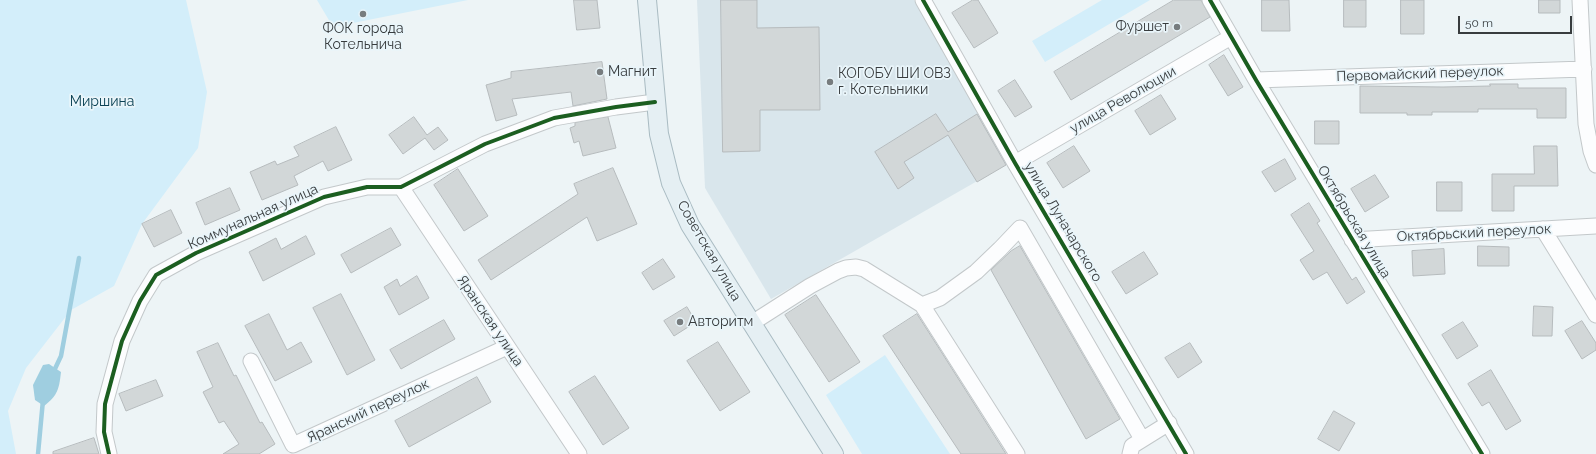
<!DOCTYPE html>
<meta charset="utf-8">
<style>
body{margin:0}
#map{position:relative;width:1596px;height:454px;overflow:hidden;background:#edf4f6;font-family:Raleway,sans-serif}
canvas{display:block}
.scale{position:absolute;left:1458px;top:16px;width:114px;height:18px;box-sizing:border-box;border:2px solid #383c3e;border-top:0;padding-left:5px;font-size:12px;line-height:14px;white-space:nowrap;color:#383c3e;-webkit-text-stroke:3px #e9f5fa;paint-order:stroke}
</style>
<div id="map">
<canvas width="1596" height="454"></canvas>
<div class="scale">50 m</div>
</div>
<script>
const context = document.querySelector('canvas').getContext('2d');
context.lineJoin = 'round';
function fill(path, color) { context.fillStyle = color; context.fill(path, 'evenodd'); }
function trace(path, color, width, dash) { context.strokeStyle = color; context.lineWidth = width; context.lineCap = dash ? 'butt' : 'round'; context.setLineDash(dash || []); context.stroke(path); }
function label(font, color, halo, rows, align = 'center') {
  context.font = font + ' Raleway,sans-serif'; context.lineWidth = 3.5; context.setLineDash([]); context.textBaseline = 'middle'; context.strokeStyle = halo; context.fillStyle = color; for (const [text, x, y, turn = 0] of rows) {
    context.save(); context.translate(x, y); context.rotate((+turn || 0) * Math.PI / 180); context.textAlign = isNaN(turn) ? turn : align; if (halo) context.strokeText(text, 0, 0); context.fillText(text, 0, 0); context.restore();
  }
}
fill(new Path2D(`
 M697,0H914L1007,164L771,299L705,188Z`), '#d9e6ec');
fill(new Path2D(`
 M0,0H186L207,92L198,148L142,224L114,286L71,310L26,368L8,411L16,454H0Z
 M317,0H468L333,27Z
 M1102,0H1150L1045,62L1032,41Z
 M885,355L950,454H862L826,395Z`), '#d3eefa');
fill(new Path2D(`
 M49,364L61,372C59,389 58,395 44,406L35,400L33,385L43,365Z`), '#9fcee0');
trace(new Path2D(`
 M53,373L61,356L79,258
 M38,454L43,400`), '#9fcee0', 4.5);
const building = new Path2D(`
 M574,0H597L600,28L577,30Z
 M721,0H757V28L819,27L820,110H760V151L723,152Z
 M973,0H978L998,33L974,48L952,13Z
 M1174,0H1201L1210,17L1071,100L1054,72Z
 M1262,0H1289L1290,31H1262Z
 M1344,0H1366V27H1344Z
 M1401,0H1424V34H1401Z
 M1539,0H1560V13H1539Z
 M1224,55L1243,87L1228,96L1209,65Z
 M602,62L607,99L573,106L571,92L512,99L517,115L496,121L486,85L511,78V72Z
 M1015,80L1032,107L1015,117L998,91Z
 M1490,84H1518V88H1566V118H1537V109H1478V112H1432V115H1407V113H1360V86L1443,87L1490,86Z
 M1161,95L1176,119L1150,135L1135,111Z
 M936,114L948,132L977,114L1006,165L977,182L948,135L904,162L914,178L898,189L875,152Z
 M414,117L427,135L438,127L448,140L434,150L425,138L403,154L389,135Z
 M608,117L616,148L583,156L579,141L574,143L570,128L575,126V123Z
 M1315,121H1339V144H1315Z
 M336,127L352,160L328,171L323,161L294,176L298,185L262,200L250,172L275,161L277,165L299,156L294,147Z
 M1074,146L1090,171L1063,188L1047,163Z
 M1534,146H1557L1558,186H1514V211H1492V174H1534Z
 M1285,159L1296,179L1275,192L1262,172Z
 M613,168L637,224L597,241L587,217L491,280L478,260L578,194L574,184Z
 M458,169L488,216L464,231L434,185Z
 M1375,175L1389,197L1365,212L1351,189Z
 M1437,182H1462V211H1437Z
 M230,188L240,210L205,225L196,203Z
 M1309,203L1320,221L1317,223L1352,280L1356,277L1365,292L1347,304L1327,272L1313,280L1300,260L1314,251L1291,215Z
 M171,210L182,233L154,247L142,224Z
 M391,228L401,245L351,273L341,255Z
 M306,236L315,254L263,281L249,252L276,238L281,249Z
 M1020,246L1120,419L1086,439L991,270L1011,251Z
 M1478,246L1509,247V266H1478Z
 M1444,249L1445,274L1413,276L1412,251Z
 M1144,252L1158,274L1126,294L1112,272Z
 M663,259L675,277L653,290L642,273Z
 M417,276L429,298L399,315L384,287L397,279L400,286Z
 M341,294L375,360L347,375L313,308Z
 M816,295L860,362L829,382L785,315Z
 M1534,306L1553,307L1552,336H1533Z
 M687,307L696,322L674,336L664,321Z
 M269,314L287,350L301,342L312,362L275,381L245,326Z
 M917,314L942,353L1006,454H961L883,336Z
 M444,320L455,339L401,369L390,350Z
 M1582,321L1596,343V350L1582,359L1565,331Z
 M1463,322L1478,346L1457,359L1442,335Z
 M718,342L750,392L720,411L687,361Z
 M218,343L234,376L236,375L260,423L262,422L275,444L259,454H223L239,444L224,421L219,423L203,392L213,387L197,352Z
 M1190,343L1202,362L1178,378L1165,358Z
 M1491,370L1521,421L1506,430L1489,402L1482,406L1468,384Z
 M595,376L629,428L603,445L569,392Z
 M477,377L491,402L409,447L395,421Z
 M156,380L163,396L126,411L119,394Z
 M1334,411L1355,423L1339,451L1318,439Z
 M94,438L99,454H53V452Z`);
fill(building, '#d2d7d8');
trace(building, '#b6bbbd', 1);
const minor = new Path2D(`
 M923,0L1015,163L1186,454
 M1210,0L1256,80L1482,454
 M1580,0L1586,124L1591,151L1596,165
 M1256,80L1584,69
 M1015,163L1231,37
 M401,187L579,454
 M1543,229L1596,315
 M1352,240L1596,226
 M922,305L1017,454
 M752,323L810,286L838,271L846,268L856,267L864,269L922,305L940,298L976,272L1000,249L1020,228L1142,439
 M251,361L293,445L507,347
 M109,454L104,432L105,404L122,341L140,301L156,275L196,253L324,197L367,187H401L485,144L554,118L616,107L655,102
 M1130,454L1132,446L1169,423`);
const major = new Path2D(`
 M647,0L659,134L671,183L690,225L834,454`);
trace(minor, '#c3c8ca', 17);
trace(major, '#a9bbc2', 20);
trace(minor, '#fcfdfe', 15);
trace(major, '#e5eff3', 18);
trace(new Path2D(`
 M923,0L1015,163L1186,454
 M1210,0L1256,80L1482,454
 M109,454L104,432L105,404L122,341L140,301L156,275L196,253L324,197L367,187H401L485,144L554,118L616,107L655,102`), '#1b5e20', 4);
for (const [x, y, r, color] of [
 [363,14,4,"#777c7e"],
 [1177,27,4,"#777c7e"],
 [600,72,4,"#777c7e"],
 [830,82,4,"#777c7e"],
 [680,322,4,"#777c7e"]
]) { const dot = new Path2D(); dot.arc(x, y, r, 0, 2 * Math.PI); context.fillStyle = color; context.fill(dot); trace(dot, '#e9f5fa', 1.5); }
label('14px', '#383c3e', '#e9f5fa', [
 ["Фуршет",1169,27,"right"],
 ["ФОК города",363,29,"center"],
 ["Котельнича",363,45,"center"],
 ["Магнит",608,72],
 ["КОГОБУ ШИ ОВЗ",838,74],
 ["г. Котельники",838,90],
 ["Авторитм",688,322]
], 'left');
label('14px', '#383c3e', '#e9f5fa', [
 ["Первомайский переулок",1420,74,-2],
 ["улица Революции",1123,100,-30],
 ["Коммунальная улица",253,217,-24],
 ["улица Луначарского",1063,222,59],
 ["Октябрьская улица",1354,222,59],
 ["Октябрьский переулок",1474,233,-3],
 ["Советская улица",709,251,60],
 ["Яранская улица",490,321,56],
 ["Яранский переулок",368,411,-25]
]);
label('14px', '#0c4355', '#e9f5fa', [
 ["Миршина",102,102]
]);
</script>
